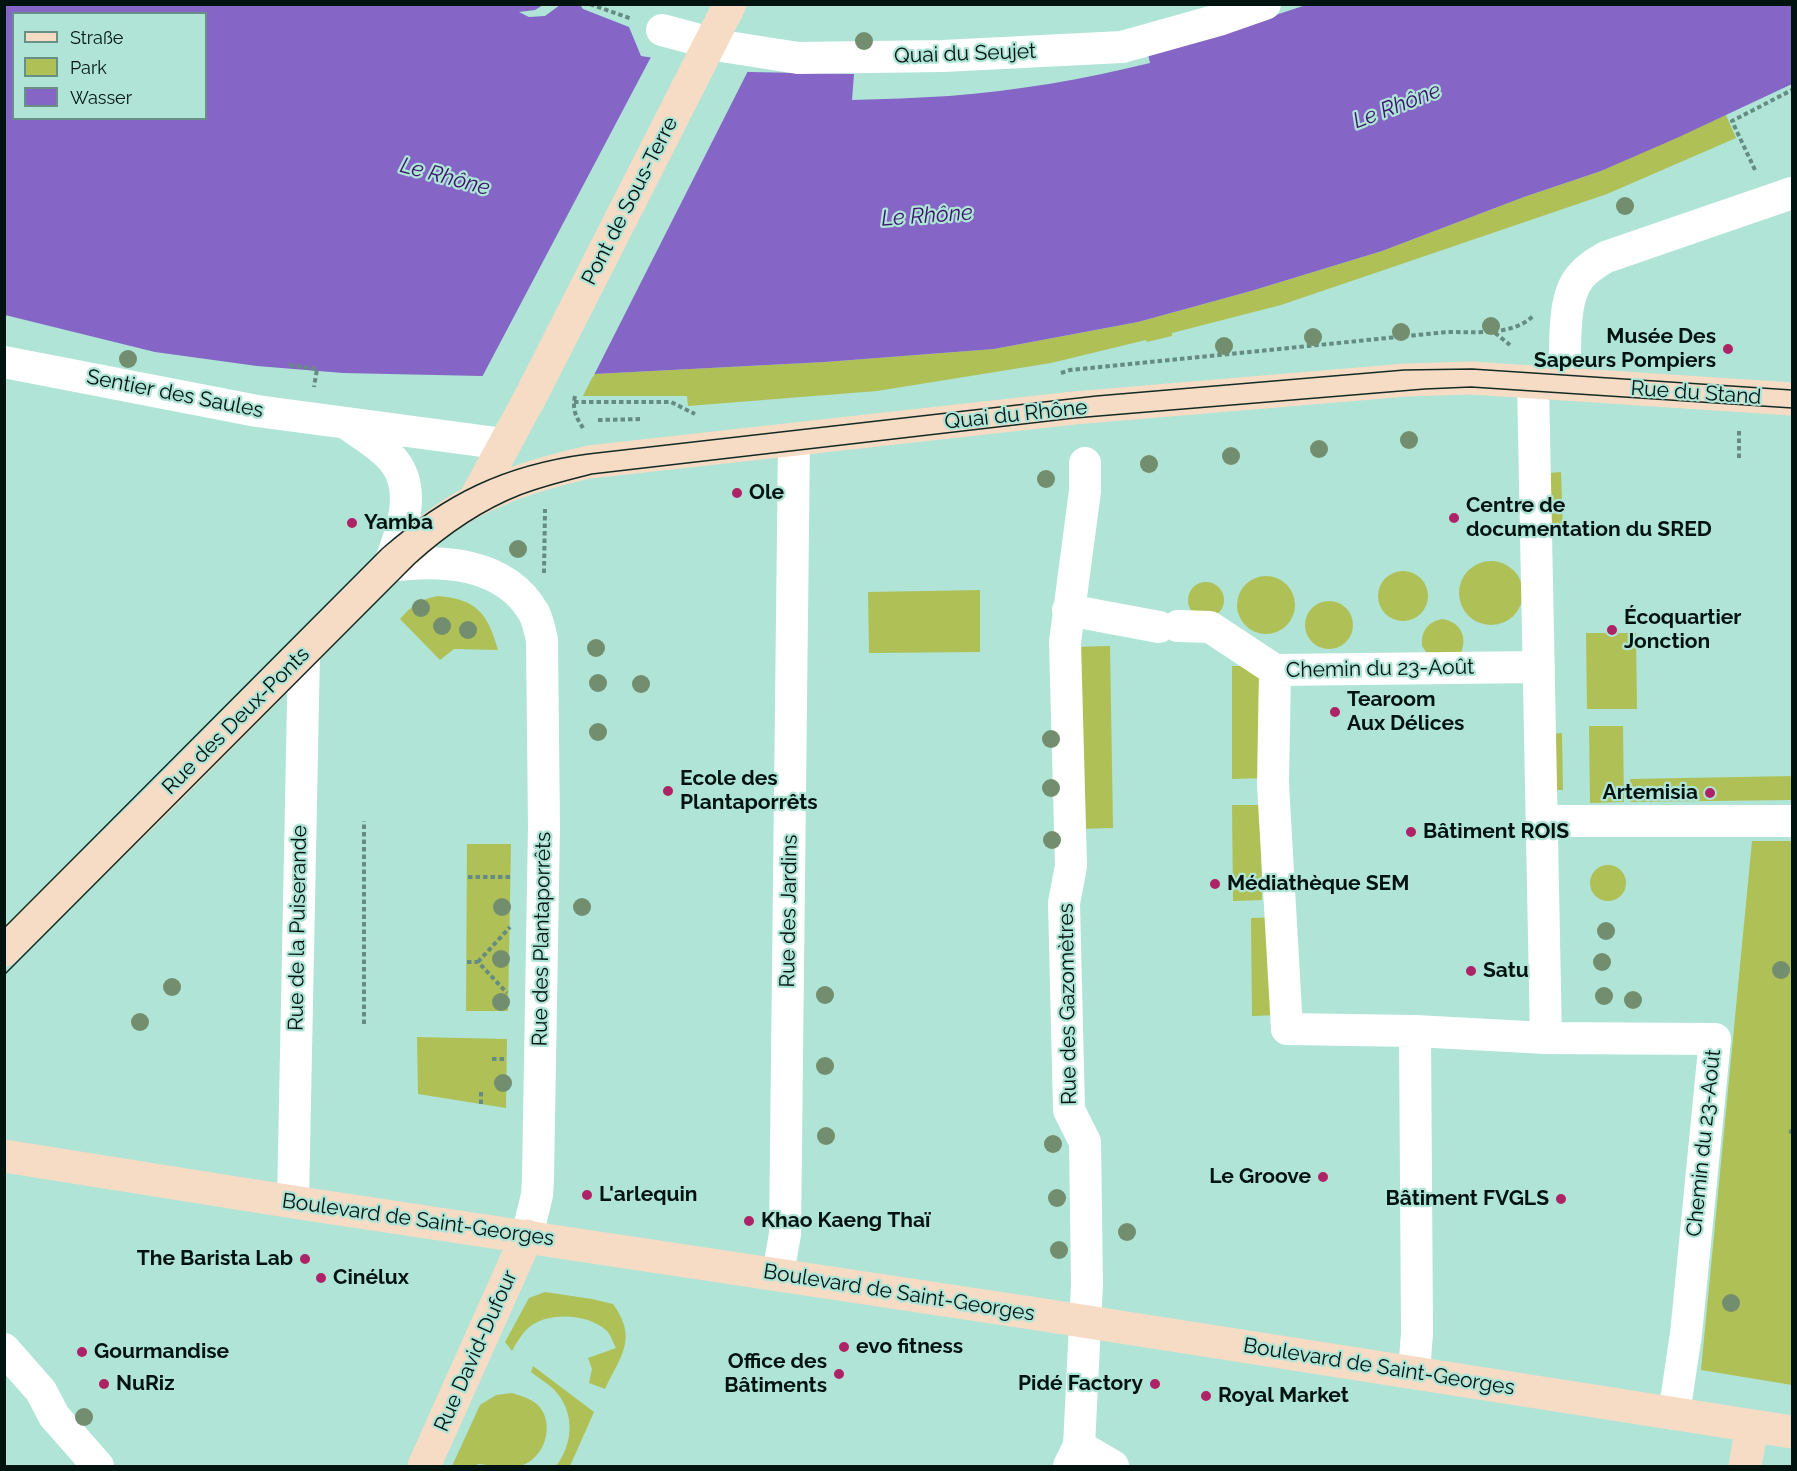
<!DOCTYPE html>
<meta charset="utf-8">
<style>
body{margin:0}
#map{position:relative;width:1797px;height:1471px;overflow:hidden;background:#afe4d7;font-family:Raleway,sans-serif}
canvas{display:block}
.frame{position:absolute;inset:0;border:6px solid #01130f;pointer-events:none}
.legend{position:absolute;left:12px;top:12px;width:195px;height:108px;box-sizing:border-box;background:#afe4d7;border:2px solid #699087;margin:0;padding:8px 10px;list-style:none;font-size:18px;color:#01130f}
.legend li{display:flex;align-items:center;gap:12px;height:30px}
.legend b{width:30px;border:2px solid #699087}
</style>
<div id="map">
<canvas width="1797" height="1471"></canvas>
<div class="frame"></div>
<ul class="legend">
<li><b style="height:8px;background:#f6dcc5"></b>Straße</li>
<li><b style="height:16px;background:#afc057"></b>Park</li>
<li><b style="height:16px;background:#8565c5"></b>Wasser</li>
</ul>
</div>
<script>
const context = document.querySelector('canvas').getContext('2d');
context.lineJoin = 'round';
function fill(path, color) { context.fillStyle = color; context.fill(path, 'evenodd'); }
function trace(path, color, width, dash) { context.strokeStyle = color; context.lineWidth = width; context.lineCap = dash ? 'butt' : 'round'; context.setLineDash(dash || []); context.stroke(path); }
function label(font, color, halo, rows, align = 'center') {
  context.font = font + ' Raleway,sans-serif'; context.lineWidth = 4.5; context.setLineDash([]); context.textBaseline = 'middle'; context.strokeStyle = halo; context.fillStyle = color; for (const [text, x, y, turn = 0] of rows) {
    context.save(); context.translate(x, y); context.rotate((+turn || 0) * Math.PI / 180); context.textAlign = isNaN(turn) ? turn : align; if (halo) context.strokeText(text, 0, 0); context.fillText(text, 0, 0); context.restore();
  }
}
fill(new Path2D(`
 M1726,115L1736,138L1607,194L1281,305L1172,333V336L1147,342L1146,340L1051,363L877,391L688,406L687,396H583L594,374L825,362L994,349L1138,322L1251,291L1382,251L1524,197L1601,171Z
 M1561,472L1563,530H1551L1549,473Z
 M1459 593a32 32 0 1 1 64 0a32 32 0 1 1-64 0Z
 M1378 596a25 25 0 1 1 50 0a25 25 0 1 1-50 0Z
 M1237 605a29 29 0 1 1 58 0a29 29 0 1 1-58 0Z
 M1188 600a18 18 0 1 1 36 0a18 18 0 1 1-36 0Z
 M980,590V652L869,653L868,592Z
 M438,596C477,599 488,614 498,650L454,649L440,660L400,619C411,606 421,599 438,596Z
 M1305 625a24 24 0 1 1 48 0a24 24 0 1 1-48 0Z
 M1441,619C1460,621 1468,636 1461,653L1430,658L1422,646C1421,631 1427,623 1441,619Z
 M1586,633H1636L1637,709H1587Z
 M1110,646L1113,828L1076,829L1073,647Z
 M1232,666H1266V778L1232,779Z
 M1589,726H1623L1624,802L1590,803Z
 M1562,733L1563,790H1550L1549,734Z
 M1792,776V800L1630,802V779Z
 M1232,805H1261L1262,900L1233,901Z
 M1752,841H1792V1385L1701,1370Z
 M467,844H511L508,1011H466Z
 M1590 883a18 18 0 1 1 36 0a18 18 0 1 1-36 0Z
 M1280,917L1281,1015L1252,1016L1251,918Z
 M417,1037L507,1039L506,1108L418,1094Z
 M545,1292L592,1299L613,1304C638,1339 621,1355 605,1389L589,1383L592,1369L588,1358L616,1348C613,1343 611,1335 607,1331C589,1314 552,1312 532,1325C523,1331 517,1342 512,1351L505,1342L529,1298Z
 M533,1366L594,1412L570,1466H556C575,1442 575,1407 550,1386C544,1381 537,1377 531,1372Z
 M512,1393C524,1397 537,1400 543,1412C553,1432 542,1460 520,1466C508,1469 490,1465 478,1464L476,1466H452L480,1405L496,1395Z`), '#afc057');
fill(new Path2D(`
 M5,5H543L535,10L519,12L529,17L545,16L560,5H580L583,9L629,27L641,56L749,72L854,74L852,100C885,99 917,98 949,96C1016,91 1085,79 1150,63L1148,54L1215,35L1306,5H1792V84L1679,137L1601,171L1524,197L1382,251L1251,291L1138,322L994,349L825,362L594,374L482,376L343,373L257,366L155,352L5,315ZM14,14H206V118H14Z`), '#8565c5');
fill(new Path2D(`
 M652,55L749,69L593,377L481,379Z`), '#afe4d7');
trace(new Path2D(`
 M590,4L632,19
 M1755,170L1732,121L1792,90
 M1495,333L1510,345
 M289,365L317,369L314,387
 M1061,373L1070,370L1447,332C1473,332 1513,336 1533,316
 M575,396C572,410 576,417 583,428
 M574,402H671L695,414
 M598,420L642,419
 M1739,431V460
 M544,573L545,509
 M468,877H510
 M467,962H478L507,993
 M478,962L510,927
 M364,1024V821
 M492,1059H506
 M481,1104V1090
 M1789,1131L1792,1132`), '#658c82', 4, [4.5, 3]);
trace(new Path2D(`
 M662,30L722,46L798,58L943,56L1122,47L1222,19L1265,4
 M4,362L257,411L504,444
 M1564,384C1567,354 1560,301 1580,277C1587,268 1596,263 1606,257L1792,193
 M346,423C362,435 384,447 396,464C417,494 400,536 389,566C441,559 505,562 534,613C538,621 540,631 542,640L544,827L538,1178L537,1195L527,1236
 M1068,610L1159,627
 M1178,626L1210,627L1275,670
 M1542,821H1792
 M1415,1031L1287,1029L1273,784L1275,670L1539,667
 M1546,1038L1715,1039L1686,1334L1674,1414
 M293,1202L304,653
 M778,1274L785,1234L794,440
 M4,1349L41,1391L54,1416L98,1466
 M1414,1372L1417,1333L1415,1031L1546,1038L1533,382
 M1079,1446L1113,1466
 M1069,1466L1079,1446L1087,1284L1085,1142L1069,1110L1064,903L1071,866L1065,642L1085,491V463`), '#fff', 32);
trace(new Path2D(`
 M475,499L533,392L730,4
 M4,950L155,803L389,566C403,554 417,541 431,529C477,492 532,475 589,462L1074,408L1406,380L1472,378L1792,399
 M4,1156L293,1202L1031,1313L1792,1432
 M424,1466L527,1236
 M1745,1466L1752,1426`), '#f6dcc5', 33);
trace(new Path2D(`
 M4,928L382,549C445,494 504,465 588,454L1096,396L1404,370L1472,369L1792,390
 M4,975L415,563C445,536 482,510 520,495C543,486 568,480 592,474L1075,418L1425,389L1471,387L1792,408`), '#142a25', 1.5);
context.fillStyle = '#728e6e';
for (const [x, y] of [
 [864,41],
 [1625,206],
 [1491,326],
 [1401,332],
 [1313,337],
 [1224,346],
 [128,359],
 [1409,440],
 [1319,449],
 [1231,456],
 [1149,464],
 [1046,479],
 [518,549],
 [421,608],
 [442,626],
 [468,630],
 [596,648],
 [598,683],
 [641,684],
 [598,732],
 [1051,739],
 [1051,788],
 [1052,840],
 [502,907],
 [582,907],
 [1606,931],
 [501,959],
 [1602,962],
 [1781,970],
 [172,987],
 [825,995],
 [1604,996],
 [1633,1000],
 [501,1002],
 [140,1022],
 [825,1066],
 [503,1083],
 [826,1136],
 [1053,1144],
 [1057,1198],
 [1127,1232],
 [1059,1250],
 [1731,1303],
 [84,1417]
]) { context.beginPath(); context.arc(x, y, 9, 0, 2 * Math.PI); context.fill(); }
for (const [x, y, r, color] of [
 [1728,349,6,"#ad2365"],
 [737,493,6,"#ad2365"],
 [1454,518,6,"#ad2365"],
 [352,523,6,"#ad2365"],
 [1612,630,6,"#ad2365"],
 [1335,712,6,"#ad2365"],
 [668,791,6,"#ad2365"],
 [1710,793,6,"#ad2365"],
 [1411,832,6,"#ad2365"],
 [1215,884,6,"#ad2365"],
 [1471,971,6,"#ad2365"],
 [1323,1177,6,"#ad2365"],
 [587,1195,6,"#ad2365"],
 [1561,1199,6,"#ad2365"],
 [749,1221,6,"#ad2365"],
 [305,1259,6,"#ad2365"],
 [321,1278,6,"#ad2365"],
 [844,1347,6,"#ad2365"],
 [82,1352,6,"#ad2365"],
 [839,1374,6,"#ad2365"],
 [104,1384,6,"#ad2365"],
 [1155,1384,6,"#ad2365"],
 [1206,1396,6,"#ad2365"]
]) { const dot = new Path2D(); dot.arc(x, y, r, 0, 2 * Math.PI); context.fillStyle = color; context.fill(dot); trace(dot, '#afe4d7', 2); }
label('21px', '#01130f', '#afe4d7', [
 ["Quai du Seujet",965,54,-2],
 ["Pont de Sous-Terre",630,201,-63],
 ["Rue du Stand",1696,393,4],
 ["Sentier des Saules",175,394,11],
 ["Quai du Rhône",1016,415,-6],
 ["Chemin du 23-Août",1380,669,-1],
 ["Rue des Deux-Ponts",236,721,-45],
 ["Rue des Jardins",789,911,-89],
 ["Rue de la Puiserande",298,928,-89],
 ["Rue des Plantaporrêts",542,939,-89],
 ["Rue des Gazomètres",1068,1004,-91],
 ["Chemin du 23-Août",1704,1143,-84],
 ["Boulevard de Saint-Georges",418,1220,8],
 ["Boulevard de Saint-Georges",899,1293,9],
 ["Rue David-Dufour",476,1351,-66],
 ["Boulevard de Saint-Georges",1379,1367,9]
]);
label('bold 21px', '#01130f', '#afe4d7', [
 ["Musée Des",1716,337,"right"],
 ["Sapeurs Pompiers",1716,361,"right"],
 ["Ole",749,493],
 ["Centre de",1466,506],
 ["documentation du SRED",1466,530],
 ["Yamba",364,523],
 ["Écoquartier",1624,618],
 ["Jonction",1624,642],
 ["Tearoom",1347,700],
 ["Aux Délices",1347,724],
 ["Ecole des",680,779],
 ["Plantaporrêts",680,803],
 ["Artemisia",1698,793,"right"],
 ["Bâtiment ROIS",1423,832],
 ["Médiathèque SEM",1227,884],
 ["Satu",1483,971],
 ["Le Groove",1311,1177,"right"],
 ["L'arlequin",599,1195],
 ["Bâtiment FVGLS",1549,1199,"right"],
 ["Khao Kaeng Thaï",761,1221],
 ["The Barista Lab",293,1259,"right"],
 ["Cinélux",333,1278],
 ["evo fitness",856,1347],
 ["Gourmandise",94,1352],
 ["Office des",827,1362,"right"],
 ["Bâtiments",827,1386,"right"],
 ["NuRiz",116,1384],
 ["Pidé Factory",1143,1384,"right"],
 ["Royal Market",1218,1396]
], 'left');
label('italic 22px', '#3a136b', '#afe4d7', [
 ["Le Rhône",1397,106,-21],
 ["Le Rhône",445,177,15],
 ["Le Rhône",927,216,-4]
]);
</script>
